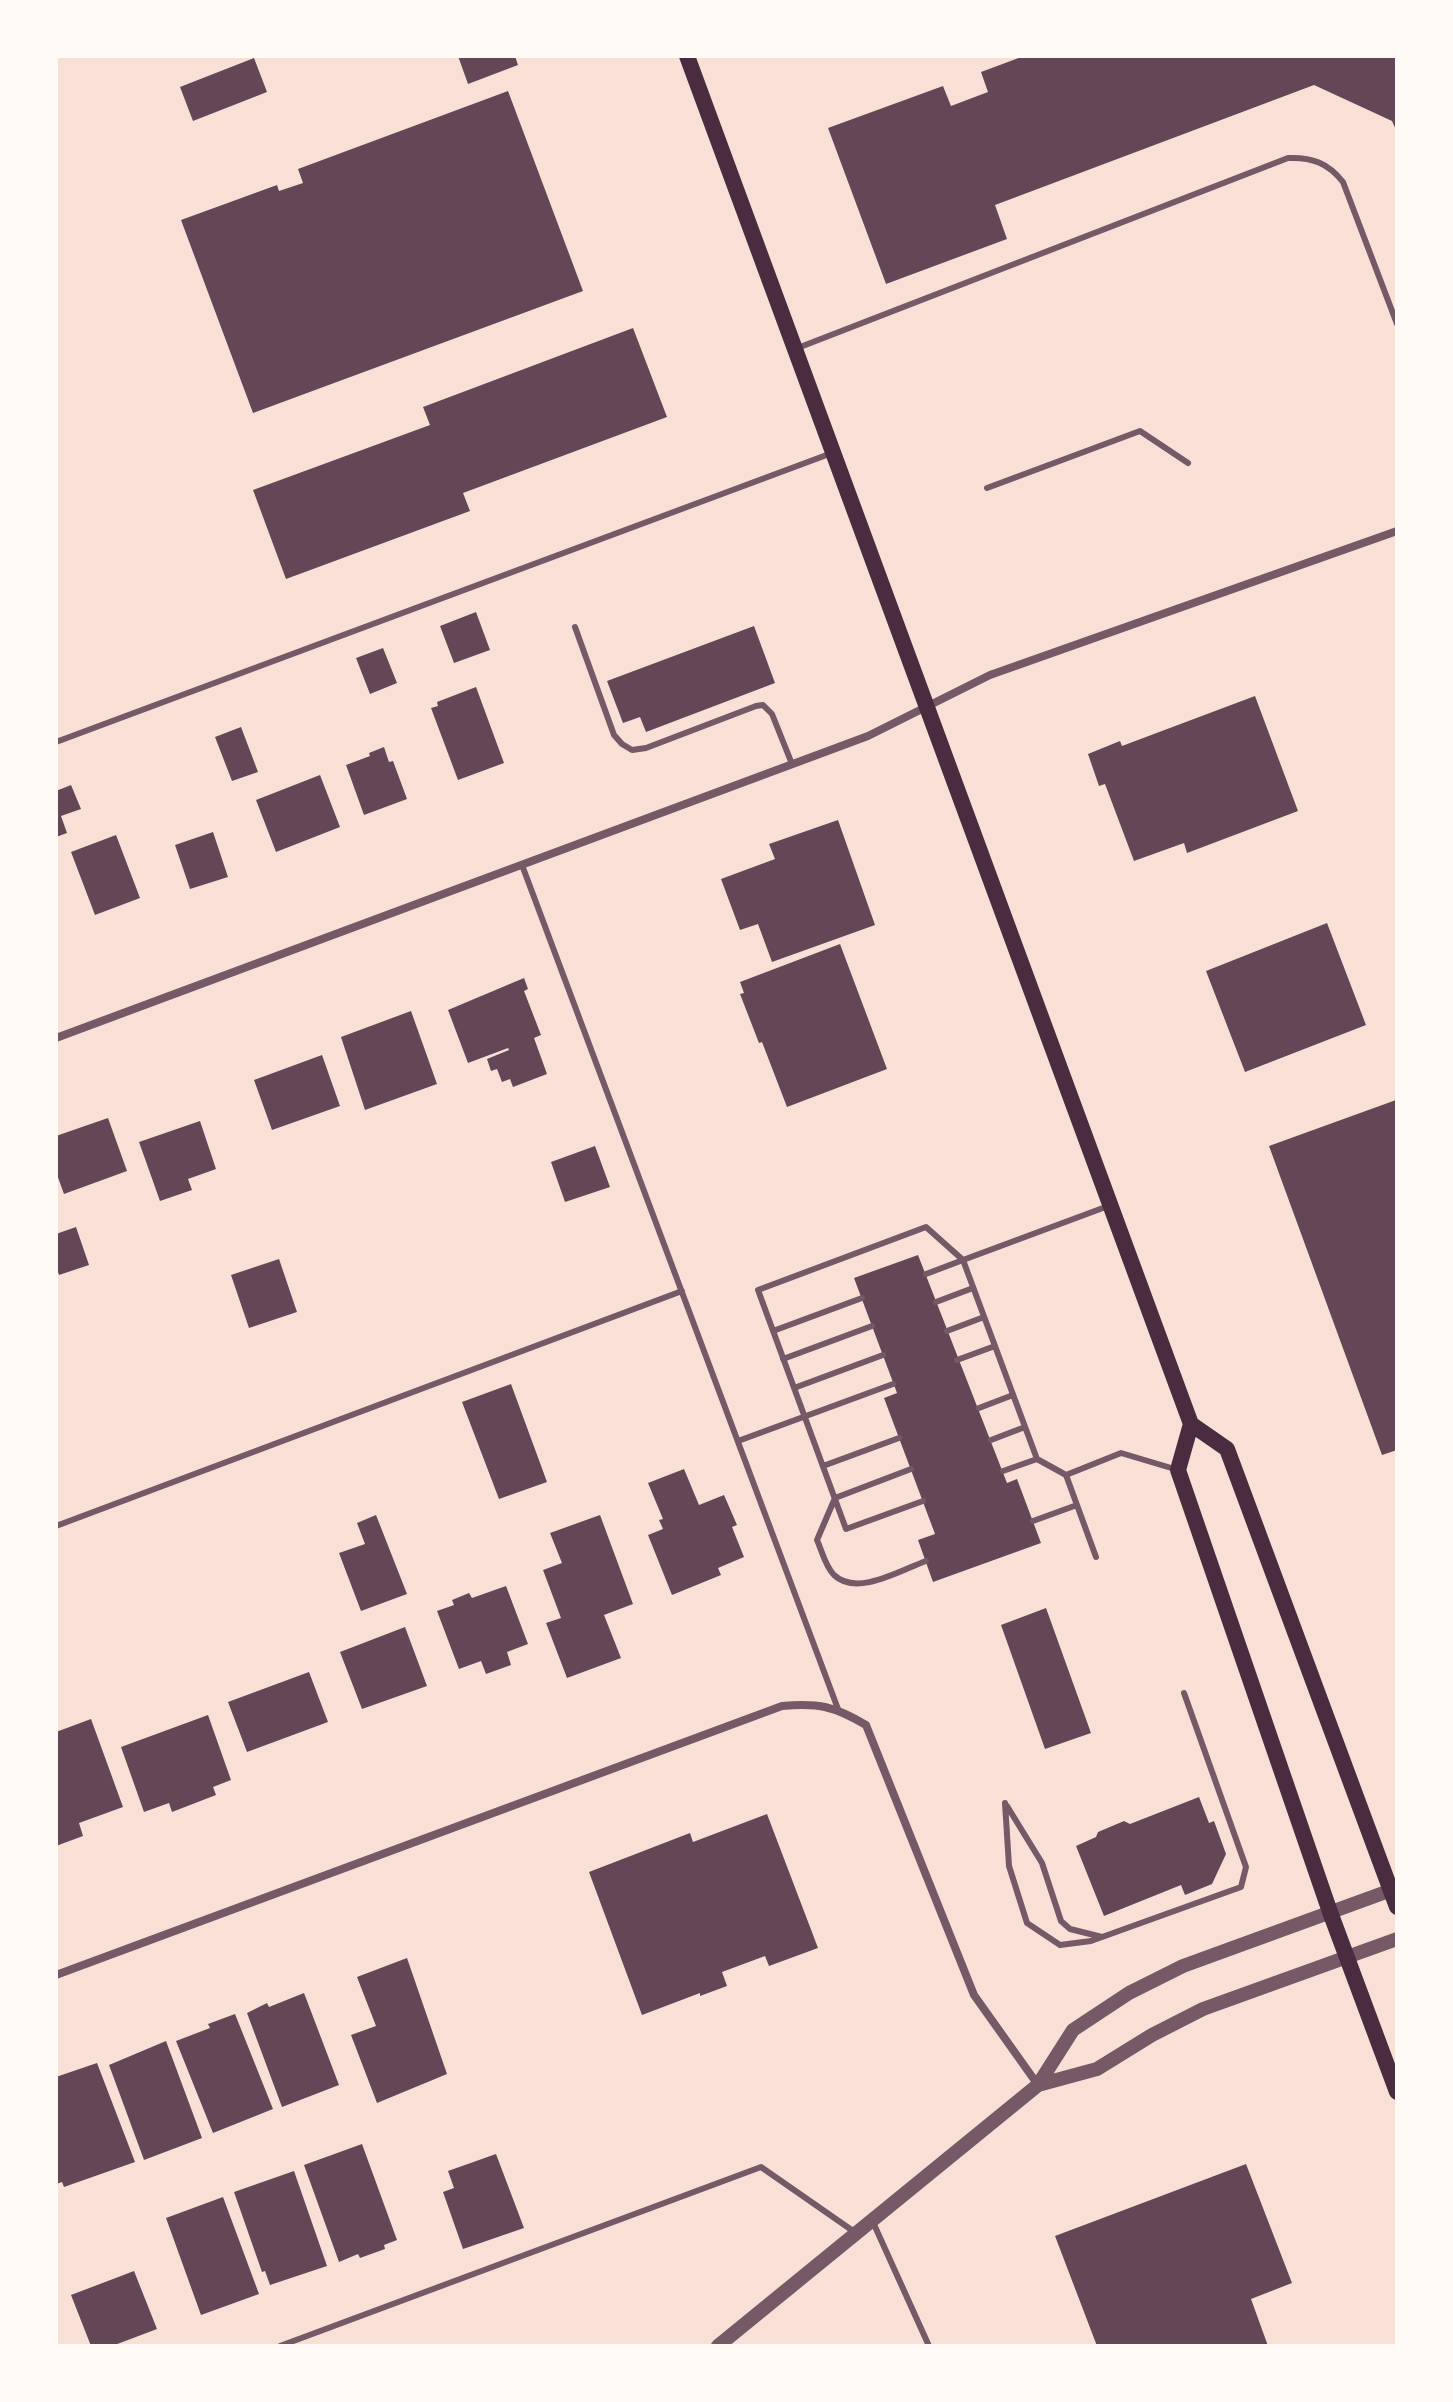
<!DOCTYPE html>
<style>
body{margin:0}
#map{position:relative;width:1453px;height:2402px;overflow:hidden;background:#f7e1d7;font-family:"Titillium Web",sans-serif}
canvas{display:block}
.frame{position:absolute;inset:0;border:58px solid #fffaf5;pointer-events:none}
</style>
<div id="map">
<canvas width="1453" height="2402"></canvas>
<div class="frame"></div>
</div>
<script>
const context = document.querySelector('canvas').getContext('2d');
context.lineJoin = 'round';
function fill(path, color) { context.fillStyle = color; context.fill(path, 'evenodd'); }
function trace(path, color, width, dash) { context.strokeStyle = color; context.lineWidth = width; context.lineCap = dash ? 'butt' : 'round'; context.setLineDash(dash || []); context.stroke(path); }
fill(new Path2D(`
 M458,56H515L518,65L468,84Z
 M1024,56H1397V132L1392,121L1314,85L995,205L1007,239L886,284L828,128L943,86L951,106L988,92L981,72Z
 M254,58L267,92L193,121L180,87Z
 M508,91L583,291L253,413L181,220L277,185L279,191L303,183L298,169Z
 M633,328L667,417L463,493L470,511L286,579L253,490L430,425L423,407Z
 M476,612L490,650L454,663L440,626Z
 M754,626L775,683L646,732L640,717L623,723L607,681Z
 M383,648L397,683L370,694L356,658Z
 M476,687L504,763L458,780L431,708L438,706L437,702Z
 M1255,696L1298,811L1187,853L1184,843L1134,861L1105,784L1099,786L1088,754L1120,741L1122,746Z
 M241,727L258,772L232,781L215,737Z
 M384,747L389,762L393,761L407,799L364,815L346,765L370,756L369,753Z
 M320,775L340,827L276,852L256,800Z
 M71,785L81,809L61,816L67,833L56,837V791Z
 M838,820L875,925L772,962L758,924L740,930L721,879L775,859L769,844Z
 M213,832L228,877L190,889L175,845Z
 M116,835L140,898L95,915L71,852Z
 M1327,923L1366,1025L1245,1072L1206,971Z
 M840,944L887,1069L787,1107L762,1042L759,1043L740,994L744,993L740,982Z
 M524,978L528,989L524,991L541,1035L534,1038L547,1074L513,1087L510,1079L502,1082L497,1069L491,1071L487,1059L509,1050L508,1048L468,1063L448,1010Z
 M411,1011L437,1084L365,1110L341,1037Z
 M322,1055L340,1106L272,1130L254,1080Z
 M1396,1100L1397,1450L1382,1455L1269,1146Z
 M108,1118L127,1171L64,1194L56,1172V1136Z
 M200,1121L216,1169L188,1179L192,1190L160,1201L139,1142Z
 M595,1146L610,1187L565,1202L551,1162Z
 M76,1227L89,1265L59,1275L56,1266V1234Z
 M918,1255L1007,1483L1017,1479L1041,1543L933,1582L918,1540L935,1534L884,1398L897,1393L854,1278Z
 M279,1259L297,1312L249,1328L231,1275Z
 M511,1384L547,1482L499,1499L462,1402Z
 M684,1469L699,1505L724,1495L737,1525L732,1527L744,1557L718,1568L721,1575L672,1595L648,1535L663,1529L659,1520L663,1519L648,1483Z
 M376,1515L407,1594L361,1611L339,1553L365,1544L357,1523Z
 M600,1515L633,1604L604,1615L621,1658L567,1678L546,1623L561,1618L543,1570L562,1563L550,1533Z
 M506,1586L528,1644L507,1652L511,1665L486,1674L481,1661L459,1669L437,1611L454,1605L452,1600L469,1593L472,1598Z
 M1046,1608L1091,1733L1045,1749L1001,1625Z
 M405,1627L427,1686L362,1709L340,1652Z
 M309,1672L328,1722L247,1752L228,1702Z
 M208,1715L231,1780L213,1787L216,1795L172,1812L169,1803L144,1812L121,1747Z
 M91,1719L123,1807L79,1823L83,1836L56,1846V1732Z
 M1199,1797L1209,1823L1214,1821L1226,1854L1212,1884L1185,1895L1181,1885L1104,1916L1076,1846L1096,1837L1098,1832L1124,1821L1130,1824Z
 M767,1814L818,1948L769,1966L765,1956L722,1972L727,1986L700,1996V1993L642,2015L589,1872L690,1833L693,1842Z
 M407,1958L447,2074L377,2103L351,2035L376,2026L357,1977Z
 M304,1993L339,2085L282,2107L247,2013L267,2003L269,2007Z
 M235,2014L273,2109L213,2133L176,2041L210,2028L208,2024Z
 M166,2041L202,2138L144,2160L109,2065Z
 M97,2063L135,2162L64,2187L62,2182L56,2184V2077Z
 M362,2144L397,2240L384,2245L385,2249L360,2258L358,2254L339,2262L304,2165Z
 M496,2154L524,2228L463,2249L443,2192L454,2188L448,2171Z
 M1246,2164L1292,2283L1251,2299L1268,2346H1097L1055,2236Z
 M294,2171L327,2266L270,2285L265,2271L262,2272L234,2192Z
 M223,2197L259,2294L201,2315L166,2218Z
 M134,2271L157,2329L112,2346H91L71,2295Z`), '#644757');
trace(new Path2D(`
 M795,349L1288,158C1312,157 1328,163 1343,182L1397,324
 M987,488L1140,431L1188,463
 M575,627L614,735L622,744L632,750L646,748L756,706L763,705L772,714L792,764
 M56,742L832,453
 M522,865L838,1709
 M1111,1205L963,1260L1037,1459L1066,1475L1121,1453L1178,1470
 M936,1302L973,1288
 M773,1331L862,1298
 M947,1331L984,1317
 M783,1359L872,1326
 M957,1360L995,1346
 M794,1388L883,1355
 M979,1408L1013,1395
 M991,1440L1025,1427
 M738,1441L893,1384
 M823,1466L899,1438
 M911,1469L835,1498L817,1540C822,1551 825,1566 834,1575C857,1597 901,1570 926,1561
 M1003,1471L1037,1459
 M1066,1475L1096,1557
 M923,1501L846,1529L758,1290L926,1227L963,1260L926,1274
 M1033,1521L1077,1505
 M56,1526L682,1291
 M1005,1803L1009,1866L1027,1923L1060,1945L1091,1941L1241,1887L1246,1867L1184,1693
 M1007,1806L1042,1863L1061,1921L1070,1929L1102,1937
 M872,2220L929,2346
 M280,2346L761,2167L856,2233`), '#755966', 6);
trace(new Path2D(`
 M56,1038L868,736L990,675L1397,531
 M56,1975L782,1706C819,1703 834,1706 866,1725L974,1995L1038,2085`), '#755966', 8);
trace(new Path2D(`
 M1038,2085L1097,2069L1152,2035L1203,2009L1397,1939
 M718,2346L1038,2085L1073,2030L1129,1993L1183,1966L1397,1888`), '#755966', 14);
trace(new Path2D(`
 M687,56L1191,1424L1227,1449L1397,1907
 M1191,1424L1178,1470L1330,1912L1397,2092`), '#4a2c40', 16);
</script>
